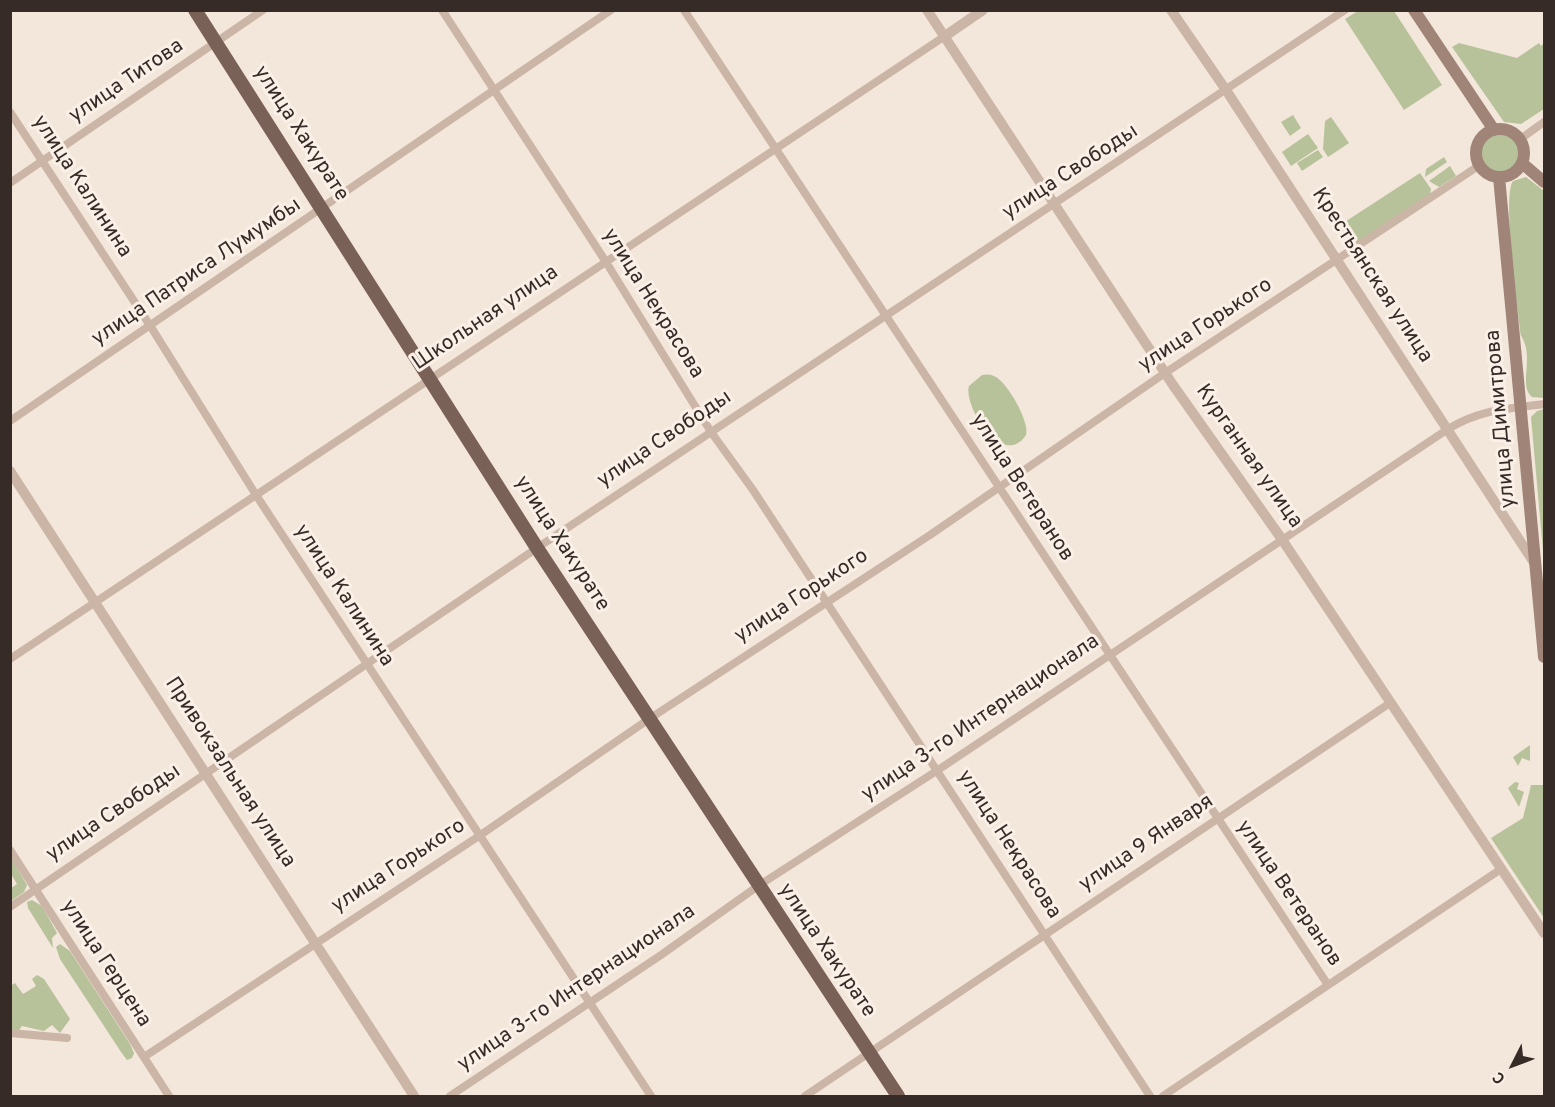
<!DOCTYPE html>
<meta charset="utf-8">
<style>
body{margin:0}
#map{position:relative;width:1555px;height:1107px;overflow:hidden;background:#f3e6da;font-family:Overpass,sans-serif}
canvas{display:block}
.frame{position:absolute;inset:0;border:12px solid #372b27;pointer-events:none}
.north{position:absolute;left:1483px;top:1035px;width:60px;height:60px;-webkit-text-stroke:4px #faf0e7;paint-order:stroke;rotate:228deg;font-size:16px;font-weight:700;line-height:24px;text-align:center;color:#372b27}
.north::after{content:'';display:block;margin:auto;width:21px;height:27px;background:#372b27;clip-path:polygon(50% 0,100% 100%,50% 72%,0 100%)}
</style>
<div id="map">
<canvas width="1555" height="1107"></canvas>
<div class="frame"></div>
<div class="north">С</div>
</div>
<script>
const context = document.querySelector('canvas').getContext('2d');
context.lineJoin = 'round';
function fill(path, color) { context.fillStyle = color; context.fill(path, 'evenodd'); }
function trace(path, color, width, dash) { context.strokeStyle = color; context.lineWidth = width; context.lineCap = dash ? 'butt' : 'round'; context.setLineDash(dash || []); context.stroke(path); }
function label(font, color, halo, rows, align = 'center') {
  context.font = font + ' Overpass,sans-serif'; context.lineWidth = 6; context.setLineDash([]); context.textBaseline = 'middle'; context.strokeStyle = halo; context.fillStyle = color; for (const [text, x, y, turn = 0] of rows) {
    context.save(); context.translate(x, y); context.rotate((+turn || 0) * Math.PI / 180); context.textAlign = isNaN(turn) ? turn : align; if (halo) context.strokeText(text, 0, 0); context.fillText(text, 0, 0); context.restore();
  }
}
fill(new Path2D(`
 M1358,11H1394L1442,85L1404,110L1345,19Z
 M1459,43L1517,58L1539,43L1541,46L1544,43V109L1521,124L1504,122L1452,47Z
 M1293,115L1301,128L1290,136L1281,122Z
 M1331,117L1349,143L1328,157L1323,149L1325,121Z
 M1308,134L1318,148L1291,166L1282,152Z
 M1481 153a19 19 0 1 1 38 0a19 19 0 1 1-38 0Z
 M1318,150L1323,157L1302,171L1297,163Z
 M1444,157L1447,162L1425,177L1426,169Z
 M1450,166L1456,176L1439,187L1429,181Z
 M1420,173L1431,189L1430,195L1348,249L1334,229Z
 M1526,177L1544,191V398L1532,397C1518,386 1535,356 1521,336C1518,311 1502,195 1513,181Z
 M982,375C987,374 991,374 996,377C1008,384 1030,422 1026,435C1003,470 963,406 969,386Z
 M1544,409V562L1531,417L1537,411Z
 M1530,745V761L1522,758L1518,766L1513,757Z
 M1515,782L1519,783L1517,789L1524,792L1519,807L1508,788Z
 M1531,785H1544V918L1491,838L1523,818Z
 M11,858L27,885L24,892L11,901L10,889L17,884L11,874Z
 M32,900L42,906L57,933L52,938L53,948L28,908L27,902Z
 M60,944L70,951L130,1044L134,1053L132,1058L127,1060L121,1052L60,959L56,947Z
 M37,975L44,979L70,1019L60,1033L52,1025L44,1031L22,1026L19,1030H11L10,986L15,983L23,994L36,986L32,979Z`), '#b7c29a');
trace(new Path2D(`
 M442,10L606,262L711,432L753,490L1150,1096
 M684,10L1328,985
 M10,112L151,327L256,495L651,1096
 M1519,140L1544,122
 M10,183L263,10
 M10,421L611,10
 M10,659L945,36
 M10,850L169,1096
 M10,907L537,548L1345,10
 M10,1033L67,1038
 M144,1057L479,836L649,719L930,535L1165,373L1480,165
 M450,1096L661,955L758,886L938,770L1448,429C1481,409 1508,409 1544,404
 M805,1096L1390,703
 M1163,1096L1501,869`), '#cbb5a6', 8);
trace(new Path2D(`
 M927,10L1173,385L1281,538L1544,933
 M1171,10L1226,90L1535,564
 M945,36L983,10
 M10,471L414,1096`), '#cbb5a6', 10);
trace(new Path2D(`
 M1414,10L1494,130
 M1476 153a24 24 0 1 1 48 0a24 24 0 1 1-48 0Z
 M1522,163L1544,182
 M1499,177L1544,657`), '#9f8477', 12);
trace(new Path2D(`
 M195,10L537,548L898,1096`), '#7a6158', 14);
label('21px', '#372b27', '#faf0e7', [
 ["улица Титова",127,82,-34],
 ["улица Хакурате",300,134,57],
 ["улица Свободы",1071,173,-33],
 ["улица Калинина",81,187,57],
 ["улица Патриса Лумумбы",197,273,-34],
 ["Крестьянская улица",1371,276,57],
 ["улица Некрасова",652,304,58],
 ["Школьная улица",486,319,-34],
 ["улица Горького",1206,326,-33],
 ["улица Димитрова",1502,419,-95],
 ["улица Свободы",665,440,-34],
 ["Курганная улица",1248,457,55],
 ["улица Ветеранов",1021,488,57],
 ["улица Хакурате",561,544,57],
 ["улица Калинина",343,596,57],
 ["улица Горького",802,597,-33],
 ["улица 3-го Интернационала",981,719,-34],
 ["Привокзальная улица",229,773,57],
 ["улица Свободы",114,814,-34],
 ["улица 9 Января",1147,844,-34],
 ["улица Некрасова",1008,845,57],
 ["улица Горького",399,867,-33],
 ["улица Ветеранов",1288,894,56],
 ["улица Хакурате",826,951,56],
 ["улица Герцена",105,964,57],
 ["улица 3-го Интернационала",577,989,-34]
]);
</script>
